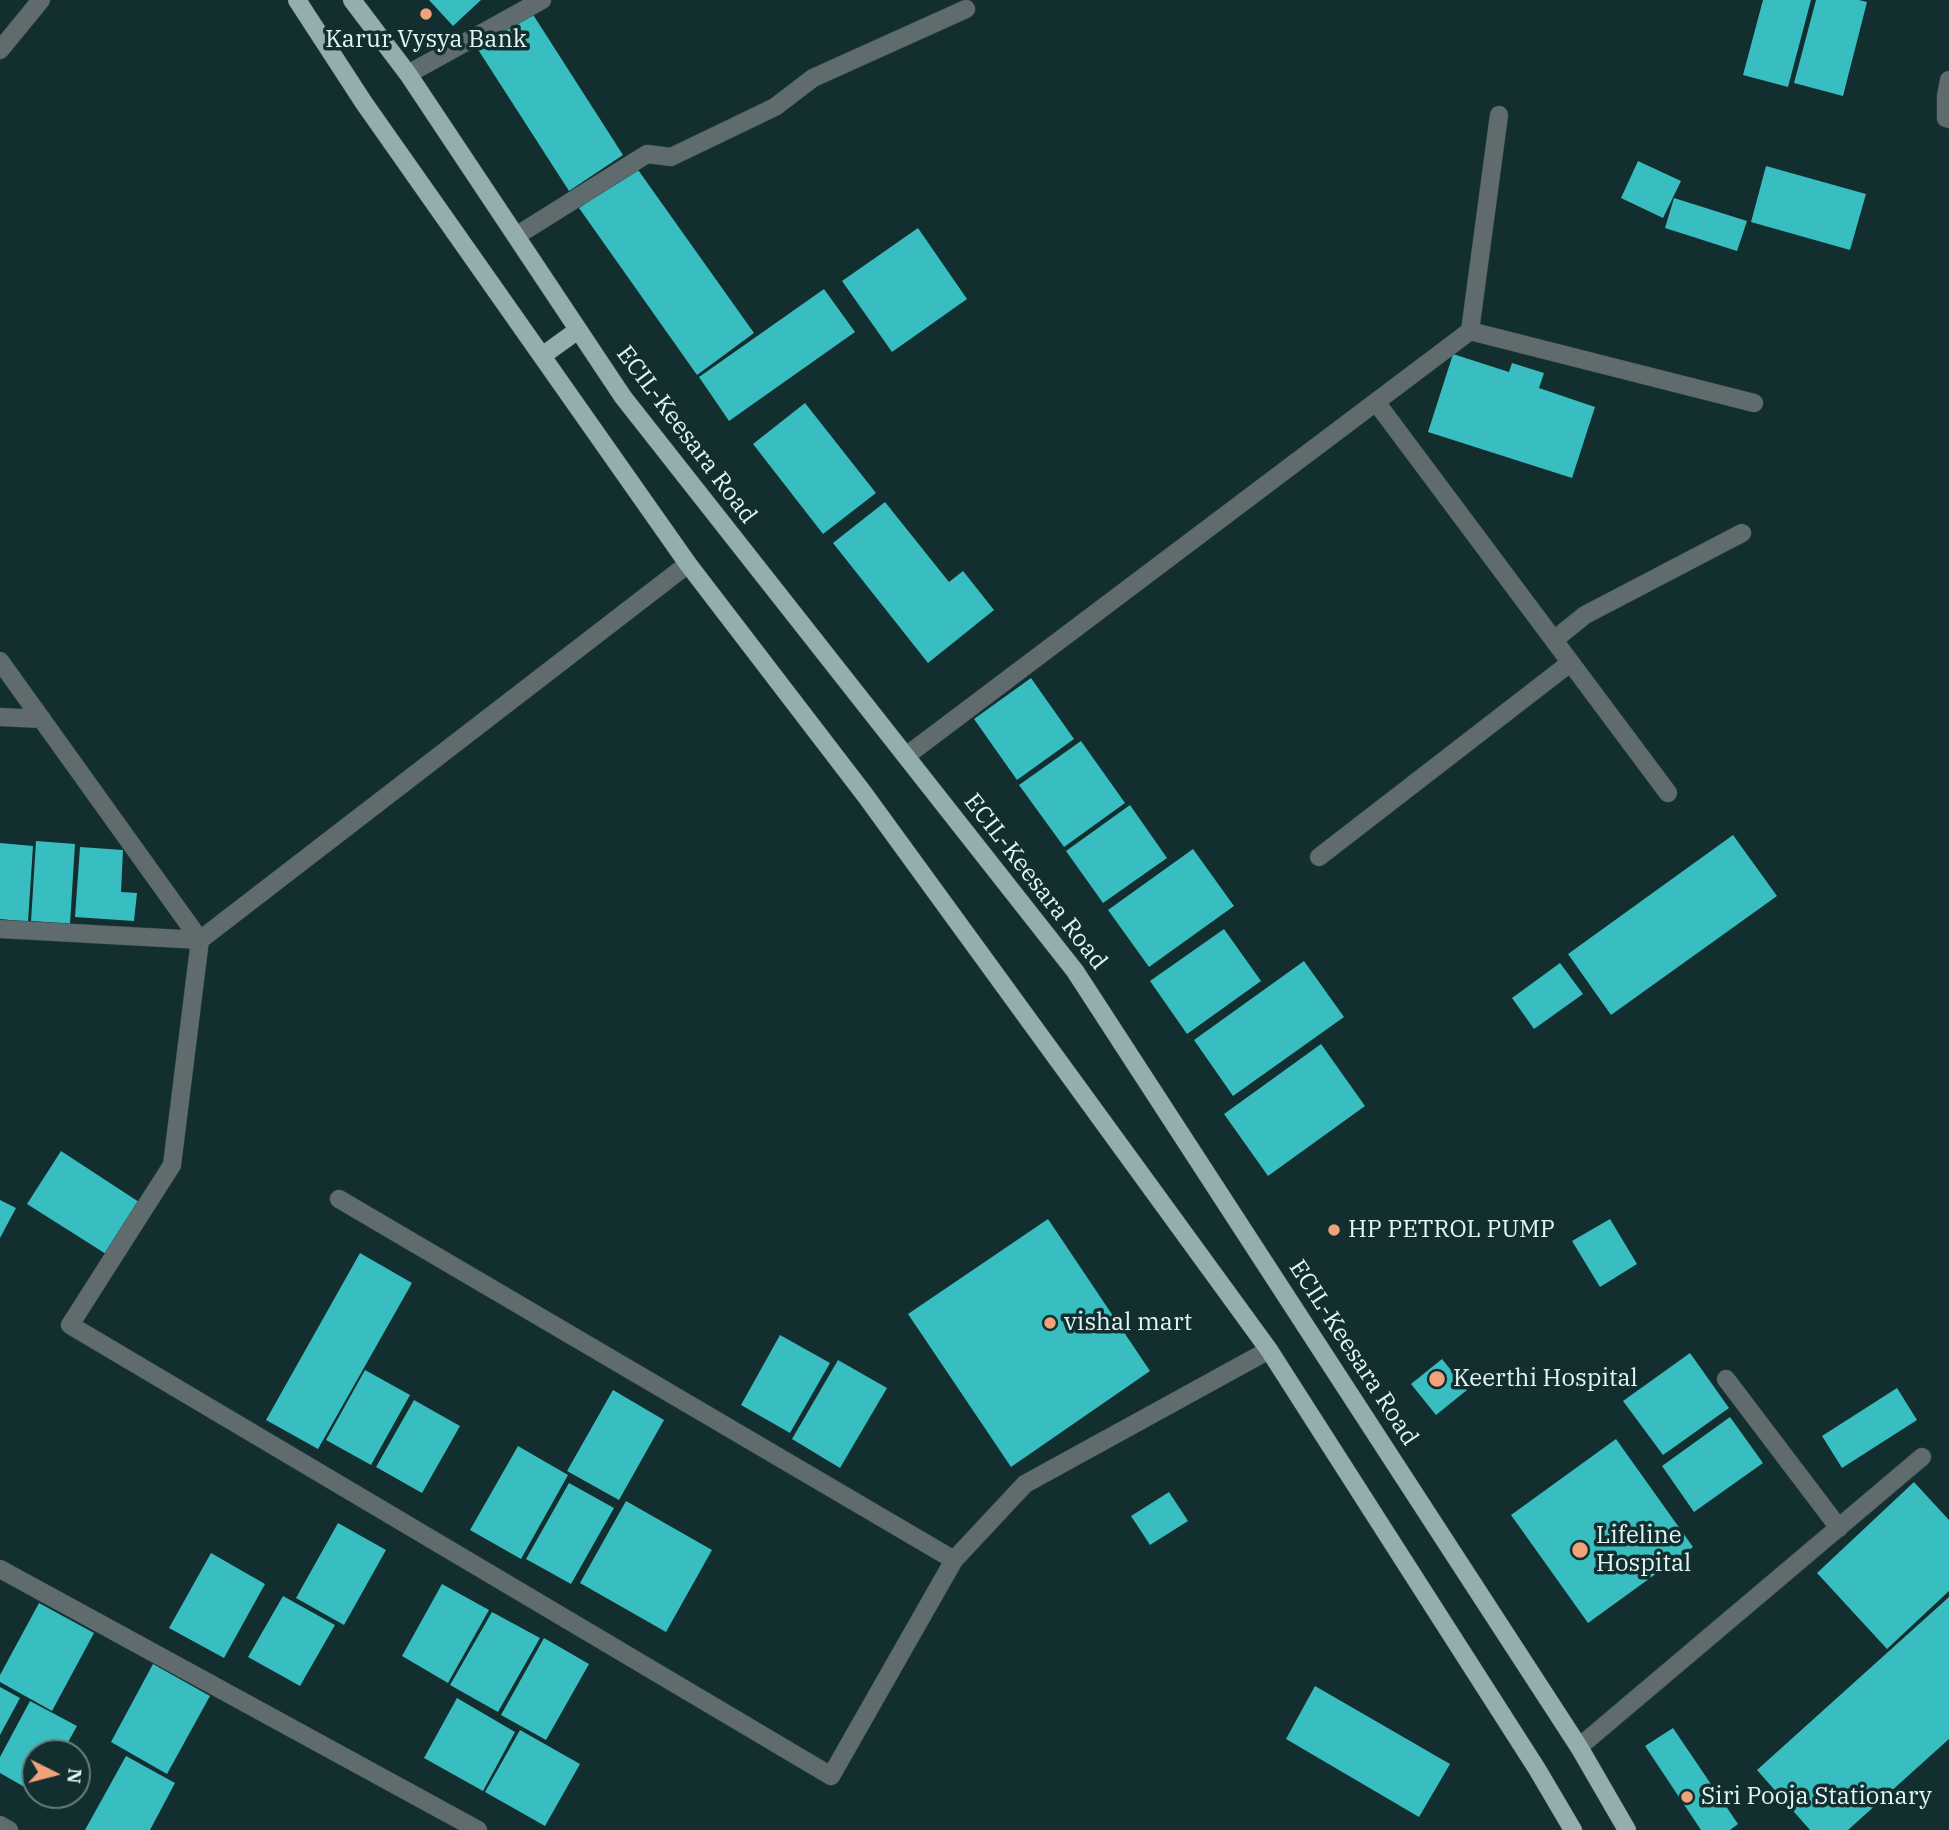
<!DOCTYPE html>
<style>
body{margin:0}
#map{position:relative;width:1949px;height:1830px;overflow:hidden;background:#122e2f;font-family:"IBM Plex Serif",serif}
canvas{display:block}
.north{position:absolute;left:21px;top:1739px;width:70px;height:70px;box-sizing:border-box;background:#122e2f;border:2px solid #667e7e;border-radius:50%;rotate:96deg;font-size:19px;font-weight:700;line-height:28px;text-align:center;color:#e5f5f5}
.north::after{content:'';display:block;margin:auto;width:24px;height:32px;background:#f0a27a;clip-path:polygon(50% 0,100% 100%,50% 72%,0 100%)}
</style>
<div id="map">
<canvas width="1949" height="1830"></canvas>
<div class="north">N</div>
</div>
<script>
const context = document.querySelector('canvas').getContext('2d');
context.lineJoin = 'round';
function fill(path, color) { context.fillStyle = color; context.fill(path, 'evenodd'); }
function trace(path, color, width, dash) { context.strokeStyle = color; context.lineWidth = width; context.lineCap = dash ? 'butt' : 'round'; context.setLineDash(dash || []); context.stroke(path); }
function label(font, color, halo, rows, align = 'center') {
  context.font = font + ' "IBM Plex Serif",serif'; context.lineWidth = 7; context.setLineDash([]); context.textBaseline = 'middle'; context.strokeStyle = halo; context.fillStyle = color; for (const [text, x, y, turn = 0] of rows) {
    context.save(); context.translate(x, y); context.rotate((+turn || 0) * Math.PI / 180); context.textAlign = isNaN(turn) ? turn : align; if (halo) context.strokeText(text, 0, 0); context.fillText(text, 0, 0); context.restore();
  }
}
fill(new Path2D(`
 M429,0H481L453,26Z
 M1763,0H1811L1788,87L1743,75Z
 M1816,0H1859L1867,2L1843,96L1794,83Z
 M532,13L623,155L569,191L477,48Z
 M1638,161L1681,181L1663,218L1621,198Z
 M1766,166L1866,194L1850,250L1751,222Z
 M636,167L754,333L697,375L579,208Z
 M1674,198L1747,221L1737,251L1665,228Z
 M918,228L967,299L892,352L842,281Z
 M824,289L855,332L729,421L699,377Z
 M1453,354L1509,372L1512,363L1544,373L1539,388L1595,407L1572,478L1428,432Z
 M805,403L876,493L823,534L753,444Z
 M885,502L949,582L963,571L994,610L928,663L833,543Z
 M1031,678L1074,739L1017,780L974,719Z
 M1081,741L1125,803L1064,847L1019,785Z
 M1130,805L1167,858L1103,903L1066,851Z
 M1733,835L1777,896L1611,1015L1568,954Z
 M36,841L75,844L70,924L31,921Z
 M0,843L33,846L28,922L0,919Z
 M80,847L123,850L121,892L137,893L134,921L75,917Z
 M1193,849L1234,906L1149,967L1108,910Z
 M1224,929L1261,981L1187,1034L1150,981Z
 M1304,961L1344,1017L1233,1096L1194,1040Z
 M1560,963L1583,994L1534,1029L1512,998Z
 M1321,1044L1365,1106L1268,1176L1224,1114Z
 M61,1151L139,1202L106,1254L27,1204Z
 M0,1200L16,1208L0,1238Z
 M1048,1219L1150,1371L1011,1467L908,1314Z
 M1610,1219L1637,1264L1600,1287L1572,1241Z
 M360,1253L412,1283L318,1449L266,1420Z
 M780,1335L830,1363L790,1433L741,1405Z
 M1690,1353L1729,1408L1663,1455L1623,1401Z
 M1442,1359L1467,1390L1436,1415L1411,1384Z
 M838,1360L887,1388L840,1468L792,1439Z
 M365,1370L410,1395L371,1465L326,1440Z
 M1897,1388L1917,1420L1842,1468L1822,1436Z
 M613,1390L664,1420L619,1500L567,1471Z
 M414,1400L460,1426L422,1493L376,1467Z
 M1730,1417L1763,1463L1694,1512L1662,1466Z
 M1616,1439L1693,1547L1588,1623L1511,1515Z
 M518,1446L568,1475L521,1559L470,1530Z
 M1914,1482L1949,1520V1591L1887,1649L1817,1573Z
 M569,1483L614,1508L571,1584L526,1559Z
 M1169,1492L1188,1521L1150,1545L1131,1516Z
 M626,1501L712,1550L666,1632L580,1583Z
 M338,1523L386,1550L344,1625L296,1598Z
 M211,1553L265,1584L224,1658L169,1628Z
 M442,1584L489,1610L448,1683L402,1656Z
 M283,1596L335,1625L300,1686L248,1657Z
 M1949,1597V1739L1848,1830H1810L1757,1770Z
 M39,1603L94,1633L52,1711L0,1682V1675Z
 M492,1612L540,1638L498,1712L450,1685Z
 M544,1638L589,1664L546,1740L501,1715Z
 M153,1664L210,1696L167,1774L111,1742Z
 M1315,1686L1450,1764L1419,1817L1286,1739Z
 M0,1687L20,1698L0,1735Z
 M457,1698L515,1732L483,1791L424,1758Z
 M30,1701L77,1726L62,1753H35V1793L0,1773V1757Z
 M1673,1728L1738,1824L1730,1830H1701L1645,1746Z
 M520,1730L580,1764L545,1826L485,1792Z
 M126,1756L175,1783L150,1830H85Z`), '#38bdc0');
const service = new Path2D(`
 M516,236L647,154L671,157L775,107L813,78L966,9
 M1554,640L1585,615L1742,533`);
const minor = new Path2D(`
 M0,50L41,0
 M408,74L542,0
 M1949,80L1946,96V118L1949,119
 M1470,331L1754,403
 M1376,402L1668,793
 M0,661L200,940L172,1165L70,1325L831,1776L954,1560L1025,1484L1269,1350
 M0,717L42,719
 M906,756L1470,331L1499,115
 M1319,857L1570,663
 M0,929L200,940L688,564
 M339,1199L954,1560
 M1726,1379L1839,1528
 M0,1569L478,1830
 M1579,1747L1922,1457
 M0,1825L9,1830`);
const primary = new Path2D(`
 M297,0L364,103L688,564L865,795L1269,1350L1537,1769L1573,1830
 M352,0L408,74L623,397L1075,971L1579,1747L1627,1830
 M542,356L578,330`);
trace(service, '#304a4b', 19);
trace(minor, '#304a4b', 19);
trace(primary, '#304a4b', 19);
trace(service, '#5f6b6c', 18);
trace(minor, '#5f6b6c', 18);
trace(primary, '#94aeae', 18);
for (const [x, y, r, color] of [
 [426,14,7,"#f0a27a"],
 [1334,1230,7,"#f0a27a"],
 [1050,1323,7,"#f0a27a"],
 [1437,1379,9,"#f0a27a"],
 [1580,1550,9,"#f0a27a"],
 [1687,1797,7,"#f0a27a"]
]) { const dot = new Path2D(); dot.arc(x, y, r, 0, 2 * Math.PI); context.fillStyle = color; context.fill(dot); trace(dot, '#122e2f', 2.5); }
label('24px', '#e5f5f5', '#122e2f', [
 ["Karur Vysya Bank",426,40,"center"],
 ["HP PETROL PUMP",1348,1230],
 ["vishal mart",1064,1323],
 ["Keerthi Hospital",1453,1379],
 ["Lifeline",1596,1536],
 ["Hospital",1596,1564],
 ["Siri Pooja Stationary",1701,1797]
], 'left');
label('24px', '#e5f5f5', '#122e2f', [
 ["ECIL-Keesara Road",686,435,53],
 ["ECIL-Keesara Road",1035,882,52],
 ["ECIL-Keesara Road",1353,1353,57]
]);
</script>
